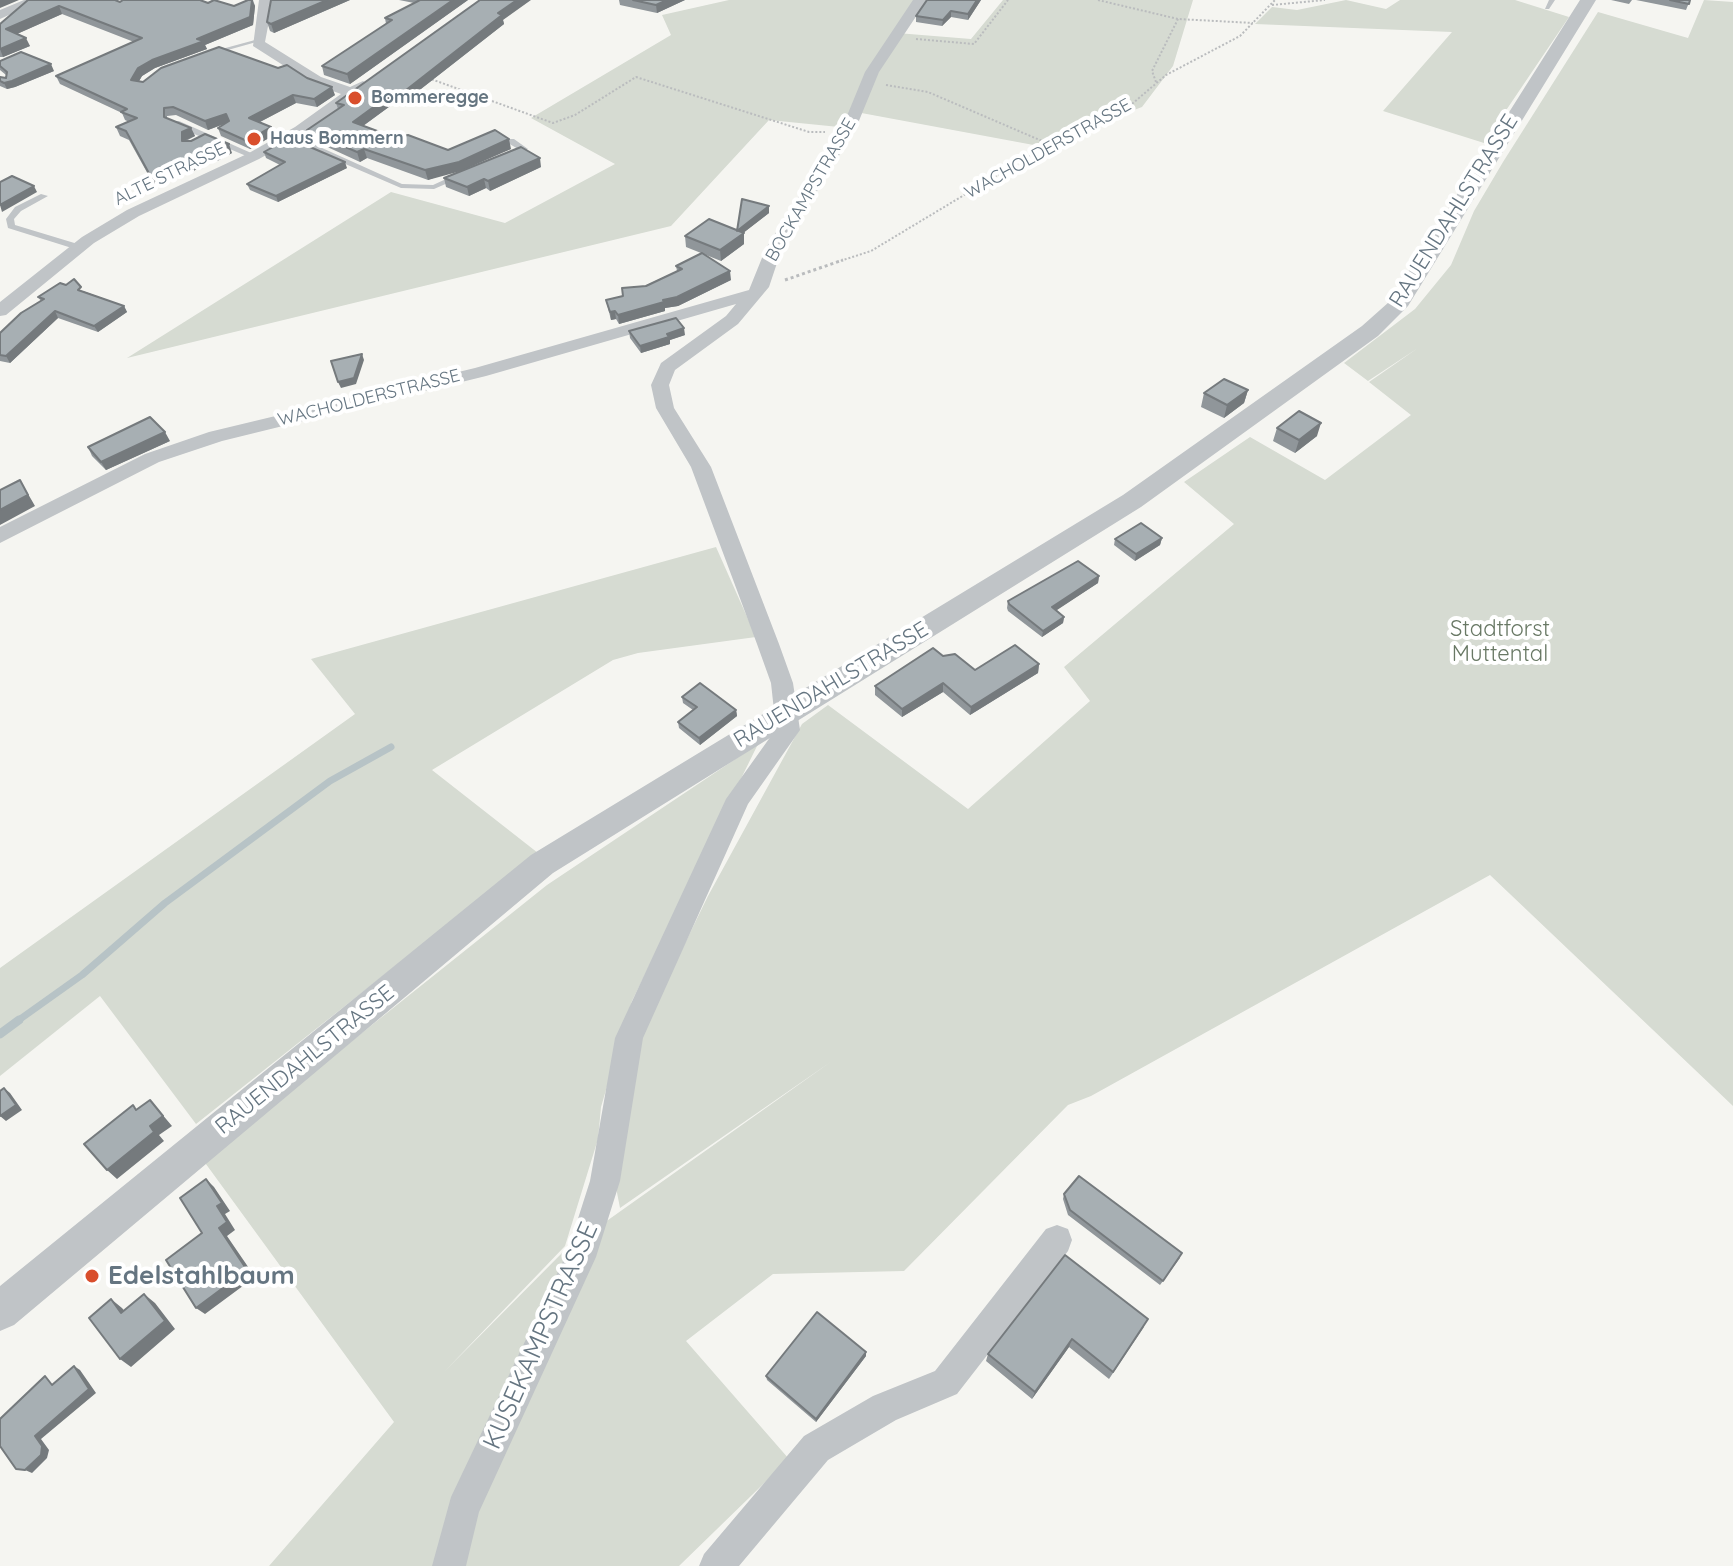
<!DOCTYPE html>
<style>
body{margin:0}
canvas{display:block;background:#f5f5f1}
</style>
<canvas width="1733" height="1566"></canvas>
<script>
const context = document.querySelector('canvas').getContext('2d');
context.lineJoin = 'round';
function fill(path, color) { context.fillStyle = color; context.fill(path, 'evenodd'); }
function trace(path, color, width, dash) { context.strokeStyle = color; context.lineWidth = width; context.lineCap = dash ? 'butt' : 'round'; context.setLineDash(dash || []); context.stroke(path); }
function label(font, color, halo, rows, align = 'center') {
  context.font = font + ' Quicksand,sans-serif'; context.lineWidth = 8; context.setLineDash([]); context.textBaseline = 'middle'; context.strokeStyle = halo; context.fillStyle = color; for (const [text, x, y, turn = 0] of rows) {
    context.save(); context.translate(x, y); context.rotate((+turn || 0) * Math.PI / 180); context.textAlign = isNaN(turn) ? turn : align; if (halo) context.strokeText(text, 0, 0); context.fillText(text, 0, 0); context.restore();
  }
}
fill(new Path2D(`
 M729,0H920L897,33L971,39L1003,0H1193L1173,66L1142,107L1039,146L856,112L849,128L769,120L671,226L127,358L391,192L505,223L615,164L531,118L671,35L662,15Z
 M1346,0L1386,9L1400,0H1515L1569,17L1484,143L1383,111L1452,32L1255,24L1272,7L1297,10Z
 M1704,0L1733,2V1106L1490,875L1091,1096L1068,1105L904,1271L773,1274L686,1341L789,1459L679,1566H269L394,1422L203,1160L547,885L758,744L632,1001L601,1107L598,1139L565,1246L444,1372L563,1252L832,1061L620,1208L613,1172L635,1046L708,896L802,724L828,705L968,809L1090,701L1064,667L1234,524L1184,482L1250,437L1325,480L1411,415L1369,382L1418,348L1368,381L1344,363L1415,309L1451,265L1474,211L1503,162L1598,12L1688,38Z
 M716,547L756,637L638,653L613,660L432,770L538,853L196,1124L100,996L0,1076V968L355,714L311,659Z`), '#d6dbd2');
trace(new Path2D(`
 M16,1022L82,975L165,903L330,781L391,747`), '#b7c3c6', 7);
trace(new Path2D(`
 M0,1034L19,1020`), '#b7c3c6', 9);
trace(new Path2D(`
 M1098,0L1178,19L1253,23
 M1272,5L1325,0
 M916,39L974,44L1008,0
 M428,78L553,123L575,115L636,77L809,132H825
 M1156,82L1152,71L1178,19
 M886,85L928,92L1049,144
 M837,262L871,251L1049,144L1126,109L1166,75L1240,36L1275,0`), '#babcbe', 2, [2, 2]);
trace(new Path2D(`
 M785,280L843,260`), '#babcbe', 3, [3, 3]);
fill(new Path2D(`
 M1549,0H1555L1549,9H1545Z
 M255,40L260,41L210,55L207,53Z
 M173,121H179L258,156L251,158L173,125Z
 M285,134H291L402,184L433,185L457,174L464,176L434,189L401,188L285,138Z
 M508,139H514L528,149L513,157H507V153L518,149L508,143Z
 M41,194L48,196L21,211L14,219L15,225L81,245V249H75L8,228L6,219L15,207Z`), '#c0c4c7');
fill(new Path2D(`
 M24,0H42L0,19V10Z
 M259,0H273L265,42L321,77L350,87L363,81L370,85L368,88L305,133L259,159L139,216L94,243L6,315L0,316V302L82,237L127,210L249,153L295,127L341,94L311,83L253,46Z
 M913,0H927L879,72L856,128L782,248L769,287L738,324L675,370L669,385L674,408L711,467L779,644L793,683L800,730L748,804L643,1038L620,1181L596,1257L479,1512L466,1566H432L451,1497L567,1253L590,1181L615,1038L726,799L776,729L771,683L757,644L691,467L656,408L651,385L661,363L726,316L736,304L486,376L222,441L159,462L0,543V527L145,454L209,432L475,368L749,290L766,248L842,128L865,72Z
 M1057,1225L1068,1229L1072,1240L1068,1251L957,1394L896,1420L828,1460L739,1566H699L704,1554L804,1436L873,1396L935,1371L1046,1229Z`), '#c0c4c7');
fill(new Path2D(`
 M1580,0H1596L1408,306L1378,336L1141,507L553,873L14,1325L0,1331V1286L531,855L1123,495L1362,326L1389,302Z`), '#c0c4c7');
fill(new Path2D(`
 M28,0L120,2L122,1L120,0H200L208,3L234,6L248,0H253L255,6L253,25L205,45L207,49L155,68L142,76L139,81L335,95L317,107L296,103L260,122L274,135L250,149L221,136L218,128L224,124L208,130L176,115L167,116V118L191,128L195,136L186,141L232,153L217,161L213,159L192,172L178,174L154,185L129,140L120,136L116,127L129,122L125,120L122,113L60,84L56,76L134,42L62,14L17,34L30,46L3,57H0V24Z
 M271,0H350L274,33L270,31L267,22Z
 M399,0H468L350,84L324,75L322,66L386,24L385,18L414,3Z
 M619,0H685L657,13L620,5Z
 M927,0H981L968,20L951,17L942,26L916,22V16Z
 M1611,0H1632L1629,4Z
 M1636,0H1690L1686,10Z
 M503,20L504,24L403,103L397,101L363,126L396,138L448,150L511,149L428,180L367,158L360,162L310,139L307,130L338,109L336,103Z
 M0,61L54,71L15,87L7,89L0,86V77L6,78V75L0,70Z
 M264,152L347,168L278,202L250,190L247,184L280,165L266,158Z
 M541,167L490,191L486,188L469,196L446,187L444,178Z
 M769,206V213L743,233L744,244L721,261L686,247L685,236L737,231Z
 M676,266L731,280L678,306L665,308V311L619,324L616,319L611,320L606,300L623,296L677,271Z
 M83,291L124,306L127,312L98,332L58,318L10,363L0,361V333L41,301L38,297Z
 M629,331L685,335L670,340V344L641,353L630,338Z
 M1248,390L1244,403L1224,418L1201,407L1204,393Z
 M1277,428L1317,436L1295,453L1273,441Z
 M170,441L106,470L92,456L88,447Z
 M1162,538L1160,545L1135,561L1114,545L1115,539Z
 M1099,576L1098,583L1056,610L1064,617L1063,623L1042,637L1008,611L1007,608L1008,601Z
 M943,656L975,670L1039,664L1038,673L970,715L943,692L902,717L875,695V686Z
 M682,697L736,710L737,716L700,745L679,728L678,722L693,710L683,703Z
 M1064,1194L1180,1258L1160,1285L1068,1215L1063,1199Z
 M1144,1327L1109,1379L1069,1347L1032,1399L986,1361L988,1354Z
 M866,1356L816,1422L767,1380L766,1376Z`), '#90969a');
fill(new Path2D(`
 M0,0H19L0,8Z
 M252,0L255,6L253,25L205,45L207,49L155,68L142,76L135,88L131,80L138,68L152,60L197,39Z
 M327,0H350L274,33L271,24Z
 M453,0H468L350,84L347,74Z
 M517,0H531L503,20L504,24L403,103L401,94L498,13Z
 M667,0H685L657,13L656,5Z
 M977,0H981L968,20V14Z
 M59,6L62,14L10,37L6,29Z
 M951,11V17L942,26L943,20Z
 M26,38L30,46L3,57L0,49Z
 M51,64L54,71L15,87L7,89L4,83Z
 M332,87L335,95L317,107L314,99Z
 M394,92L397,101L356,131L353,122Z
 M293,95L296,103L252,126L249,118Z
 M226,114L229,122L208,130L205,121Z
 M271,127L274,135L250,149L247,141Z
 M191,128L195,136L186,140L185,149L182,141V132Z
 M509,139L511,149L461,171L428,180L425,170Z
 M229,144L232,153L217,161L214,152Z
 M364,149L367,158L360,162L357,152Z
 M210,151L213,159L192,172L189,164Z
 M540,158L541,167L490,191L488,181Z
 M345,162L347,168L278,202L276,196Z
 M174,165L178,174L154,185L151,177Z
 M484,179L486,188L469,196L467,187Z
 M34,186L37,192L2,212L0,205Z
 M769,206V213L738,237L737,231Z
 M744,233V244L721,261L720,250Z
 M730,271L731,280L678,306L665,308V311L619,324L618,315L663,300Z
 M124,306L127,312L98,332L94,326Z
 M55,311L58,318L10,363L6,356Z
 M615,311L616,319L611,320L610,312Z
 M684,328L685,335L670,340V344L641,353L640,346L667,334Z
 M362,354L364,360L356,384L341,388L338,382Z
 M1248,390L1244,403L1224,418L1227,405Z
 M1321,423L1317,436L1295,453L1299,440Z
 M165,432L170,441L106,470L101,462Z
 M20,480L35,506L0,525V510Z
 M1162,538L1160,545L1135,561L1136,554Z
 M1099,576L1098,583L1051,614L1052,607Z
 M1064,617L1063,623L1042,637L1043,631Z
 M1039,664L1038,673L970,715L971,707Z
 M943,683V692L902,717V709Z
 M736,710L737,716L700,745L699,738Z
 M4,1088L10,1093L22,1110L6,1121L0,1116Z
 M150,1100L172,1126L159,1135L164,1141L117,1179L107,1170L150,1126Z
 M206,1179L214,1187L230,1211L225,1214L235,1230L227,1236L255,1277L205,1314L196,1308L219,1228L217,1206Z
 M144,1294L155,1303L175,1329L131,1367L120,1359Z
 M111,1299L122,1308L133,1321L121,1313Z
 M1072,1339L1069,1347L1032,1399L1035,1392Z
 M866,1352V1356L816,1422V1419Z
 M74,1366L80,1370L96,1393L41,1439L49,1450L47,1458L32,1473L25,1470L35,1436Z`), '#757a7d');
const building = new Path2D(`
 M28,0H115L120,2L123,0H200L208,3L214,0L234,6L248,0H252L250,17L197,39L204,41L152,60L138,68L131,80L143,82L161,68L219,47L278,68L287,65L307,78L332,87L314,99L293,95L249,118L271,127L247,141L218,128L229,121L226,114L205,121L173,107L164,108V117L191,128L182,132V141H191L205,134L229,144L214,152L210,151L189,164L174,165L151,177L126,131L116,127L137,118L121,112L127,109L56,76L142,38L59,6L6,29L26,38L0,49V24Z
 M271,0H327L271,24L267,22Z
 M420,0H453L347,74L322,66L392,20L385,18Z
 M480,0H517L498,13L502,15L401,94L394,92L353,122L396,138L408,135L448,150L495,130L509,139L459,162L425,170L364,149L357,152L307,130L344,105L336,103Z
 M633,0H667L656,5Z
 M927,0H977L968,14L951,11L943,20L916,16Z
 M1670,0H1690L1689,4Z
 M21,52L51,64L12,81L4,83L0,81V77L6,78L7,72L0,66V61Z
 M289,138L345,162L276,196L247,184L285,162L264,152Z
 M521,147L540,158L488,181L484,179L467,187L444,178Z
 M12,176L34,186L0,205V182Z
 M742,199L769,206L737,231Z
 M709,219L744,233L720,250L685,236Z
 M702,253L730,271L677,297L663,300L664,302L618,315L615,311L610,312L606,300L623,296L622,288L646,286L682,269L676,266Z
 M74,279L81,287L78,290L124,306L94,326L55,311L6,356L0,355V333L21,313L44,299L38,297L60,283L66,285Z
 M676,318L684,328L667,334L669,337L640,346L629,331Z
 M362,354L354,378L338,382L331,361Z
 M1224,379L1248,390L1227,405L1204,393Z
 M1299,411L1321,423L1299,440L1277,428Z
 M150,417L165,432L101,462L88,447Z
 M20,480L28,495L0,510V490Z
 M1141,523L1162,538L1136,554L1115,539Z
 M1078,561L1099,576L1052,607L1064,617L1043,631L1009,604L1008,601Z
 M1015,645L1039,664L971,707L943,683L902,709L875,686L933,648L943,656L955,654L975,670Z
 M700,683L736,710L699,738L678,722L697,707L682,697Z
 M4,1088L16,1105L0,1116V1091Z
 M150,1100L163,1116L150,1126L154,1132L107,1170L84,1144L133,1105L136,1110Z
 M1079,1176L1182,1253L1163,1281L1070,1210L1064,1194Z
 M206,1179L222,1203L217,1206L227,1222L219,1228L247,1270L196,1308L166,1260L202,1233L180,1198Z
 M1065,1255L1148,1319L1113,1372L1072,1339L1035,1392L988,1354Z
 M144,1294L165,1321L120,1359L89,1318L111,1299L121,1313Z
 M817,1312L866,1352L816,1419L766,1376Z
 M74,1366L89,1389L35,1436L42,1446L41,1455L25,1470L16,1469L0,1446V1419L45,1376L52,1385Z`);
fill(building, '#a7afb3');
trace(building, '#757a7d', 2);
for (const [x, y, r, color] of [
 [355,98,8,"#d94e2c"],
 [254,139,8,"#d94e2c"],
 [92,1276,8,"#d94e2c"]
]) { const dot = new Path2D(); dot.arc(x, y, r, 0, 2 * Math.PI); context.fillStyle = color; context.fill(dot); trace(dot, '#fff', 3); }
label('bold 18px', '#657581', '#fff', [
 ["Bommeregge",371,98],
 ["Haus Bommern",270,139]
], 'left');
label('18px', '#657581', '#fff', [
 ["WACHOLDERSTRASSE",1048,149,-29],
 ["ALTE STRASSE",170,174,-26],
 ["BOCKAMPSTRASSE",811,190,-60],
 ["WACHOLDERSTRASSE",369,398,-14]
]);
label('22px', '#657581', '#fff', [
 ["RAUENDAHLSTRASSE",1454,211,-58],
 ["RAUENDAHLSTRASSE",831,685,-31],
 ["RAUENDAHLSTRASSE",305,1060,-39]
]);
label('22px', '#687864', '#fff', [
 ["Stadtforst",1500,629],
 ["Muttental",1500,654]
]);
label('bold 26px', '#657581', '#fff', [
 ["Edelstahlbaum",108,1276]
], 'left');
label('26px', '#657581', '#fff', [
 ["KUSEKAMPSTRASSE",541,1336,-66]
]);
</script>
